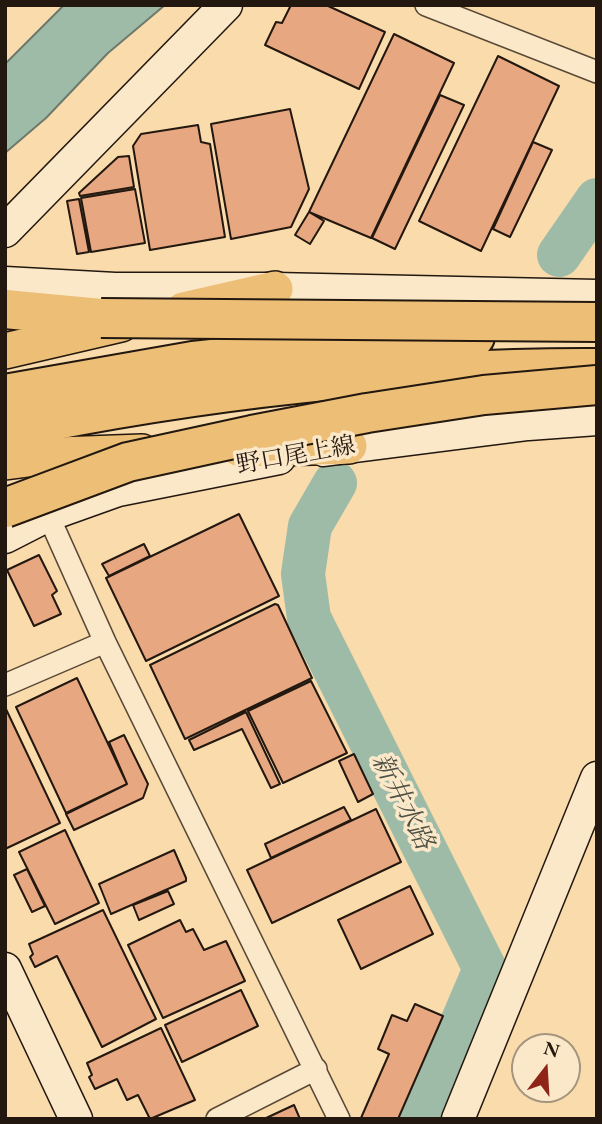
<!DOCTYPE html>
<meta charset="utf-8">
<style>
body{margin:0}
#map{position:relative;width:602px;height:1124px;overflow:hidden;background:#f9dbac;font-family:"EB Garamond",serif}
canvas{display:block}
.frame{position:absolute;inset:0;border:7px solid #23180f;pointer-events:none}
.north{position:absolute;left:511px;top:1033px;width:70px;height:70px;box-sizing:border-box;background:#fbe8c9;border:2px solid #a5957f;border-radius:50%;rotate:17deg;font-size:19px;font-weight:700;line-height:28px;text-align:center;color:#23180f}
.north::after{content:'';display:block;margin:auto;width:24px;height:32px;background:#8f2418;clip-path:polygon(50% 0,100% 100%,50% 72%,0 100%)}
</style>
<div id="map">
<canvas width="602" height="1124"></canvas>
<div class="frame"></div>
<div class="north">N</div>
</div>
<script>
const context = document.querySelector('canvas').getContext('2d');
context.lineJoin = 'round';
function fill(path, color) { context.fillStyle = color; context.fill(path, 'evenodd'); }
function trace(path, color, width, dash) { context.strokeStyle = color; context.lineWidth = width; context.lineCap = dash ? 'butt' : 'round'; context.setLineDash(dash || []); context.stroke(path); }
function label(font, color, halo, rows, align = 'center') {
  context.font = font + ' "EB Garamond","Noto Serif JP",serif'; context.lineWidth = 7; context.setLineDash([]); context.textBaseline = 'middle'; context.strokeStyle = halo; context.fillStyle = color; for (const [text, x, y, turn = 0] of rows) {
    context.save(); context.translate(x, y); context.rotate((+turn || 0) * Math.PI / 180); context.textAlign = isNaN(turn) ? turn : align; if (halo) context.strokeText(text, 0, 0); context.fillText(text, 0, 0); context.restore();
  }
}
const water = new Path2D(`
 M64,5H165L108,53L46,118L5,153V64Z`);
fill(water, '#9ebba8');
trace(water, '#6d7a6b', 2);
trace(new Path2D(`
 M559,255L597,200
 M335,483L310,526L303,574L309,618L485,969L421,1119`), '#9ebba8', 44);
const building = new Path2D(`
 M291,5H326L385,32L359,89L265,45L276,22L282,23Z
 M394,34L454,63L371,238L309,212Z
 M498,56L559,86L481,251L419,221Z
 M440,95L464,105L395,249L372,238Z
 M290,109L309,189L291,227L231,239L211,124Z
 M198,125L201,142L210,144L225,237L150,250L133,146L141,134Z
 M533,142L552,150L510,237L493,229Z
 M129,156L134,187L80,196L79,193L118,157Z
 M135,189L145,243L91,252L81,198Z
 M79,199L89,252L77,254L67,201Z
 M309,212L324,221L310,244L295,235Z
 M239,514L279,596L146,661L106,578Z
 M144,544L150,556L109,576L102,564Z
 M39,555L57,591L52,595L61,614L34,626L7,570Z
 M275,604L278,605L312,678L185,739L150,665Z
 M77,678L127,784L66,813L16,707Z
 M311,681L347,753L283,783L248,711Z
 M5,707L60,823L5,849Z
 M246,712L280,784L271,788L242,729L194,750L189,740Z
 M124,735L148,784L143,798L74,830L66,814L127,784L109,742Z
 M354,754L373,794L358,802L339,761Z
 M344,807L351,820L271,858L265,844Z
 M376,809L401,862L272,923L247,870Z
 M65,830L99,903L55,924L19,852Z
 M174,850L186,878V881L111,914L99,884Z
 M27,869L45,906L32,912L14,875Z
 M410,886L433,934L361,969L338,920Z
 M168,891L174,904L139,920L133,905Z
 M103,910L156,1019L102,1047L57,956L35,967L30,957L33,954L29,944Z
 M180,920L186,932L193,929L204,950L226,941L245,981L163,1018L128,945Z
 M241,990L258,1026L182,1062L165,1025Z
 M415,1004L443,1016L398,1119L361,1118L389,1054L378,1049L392,1015L407,1021Z
 M161,1028L195,1100L150,1119L138,1095L127,1100L117,1079L95,1089L89,1077L92,1075L87,1063Z
 M294,1105L300,1119H264Z`);
fill(building, '#e7a780');
trace(building, '#23180f', 2);
const street = new Path2D(`
 M426,5L597,72
 M48,515L105,642L339,1119
 M5,685L105,642
 M217,1119L316,1069`);
const secondary = new Path2D(`
 M5,231L226,5
 M5,283L115,289H275L597,296
 M324,450L528,424L597,419
 M5,537L48,515L118,490L279,458
 M5,969L76,1119
 M458,1119L597,778`);
const primary = new Path2D(`
 M183,310L275,289
 M5,351L121,324
 M240,449L349,446
 M5,462L59,455L142,452`);
const highway = new Path2D(`
 M5,309L101,318
 M5,394L193,361L317,348L475,337
 M5,430C199,390 398,367 597,368`);
trace(street, '#584936', 24);
trace(secondary, '#23180f', 35);
trace(primary, '#23180f', 38);
trace(highway, '#23180f', 42);
trace(street, '#fbe8c9', 21);
trace(secondary, '#fbe8c9', 32);
trace(primary, '#ecbe76', 35);
trace(highway, '#ecbe76', 38);
const highwayBridge = new Path2D(`
 M101,318L597,322
 M5,508L128,462L252,435L367,413L484,395L597,385`);
trace(highwayBridge, '#23180f', 42, []);
trace(highwayBridge, '#ecbe76', 38);
label('24px', '#23180f', '#fbe8c9', [
 ["野口尾上線",296,456,-10]
]);
label('italic 26px', '#4e5145', '#fbe8c9', [
 ["新井水路",402,802,63]
]);
</script>
